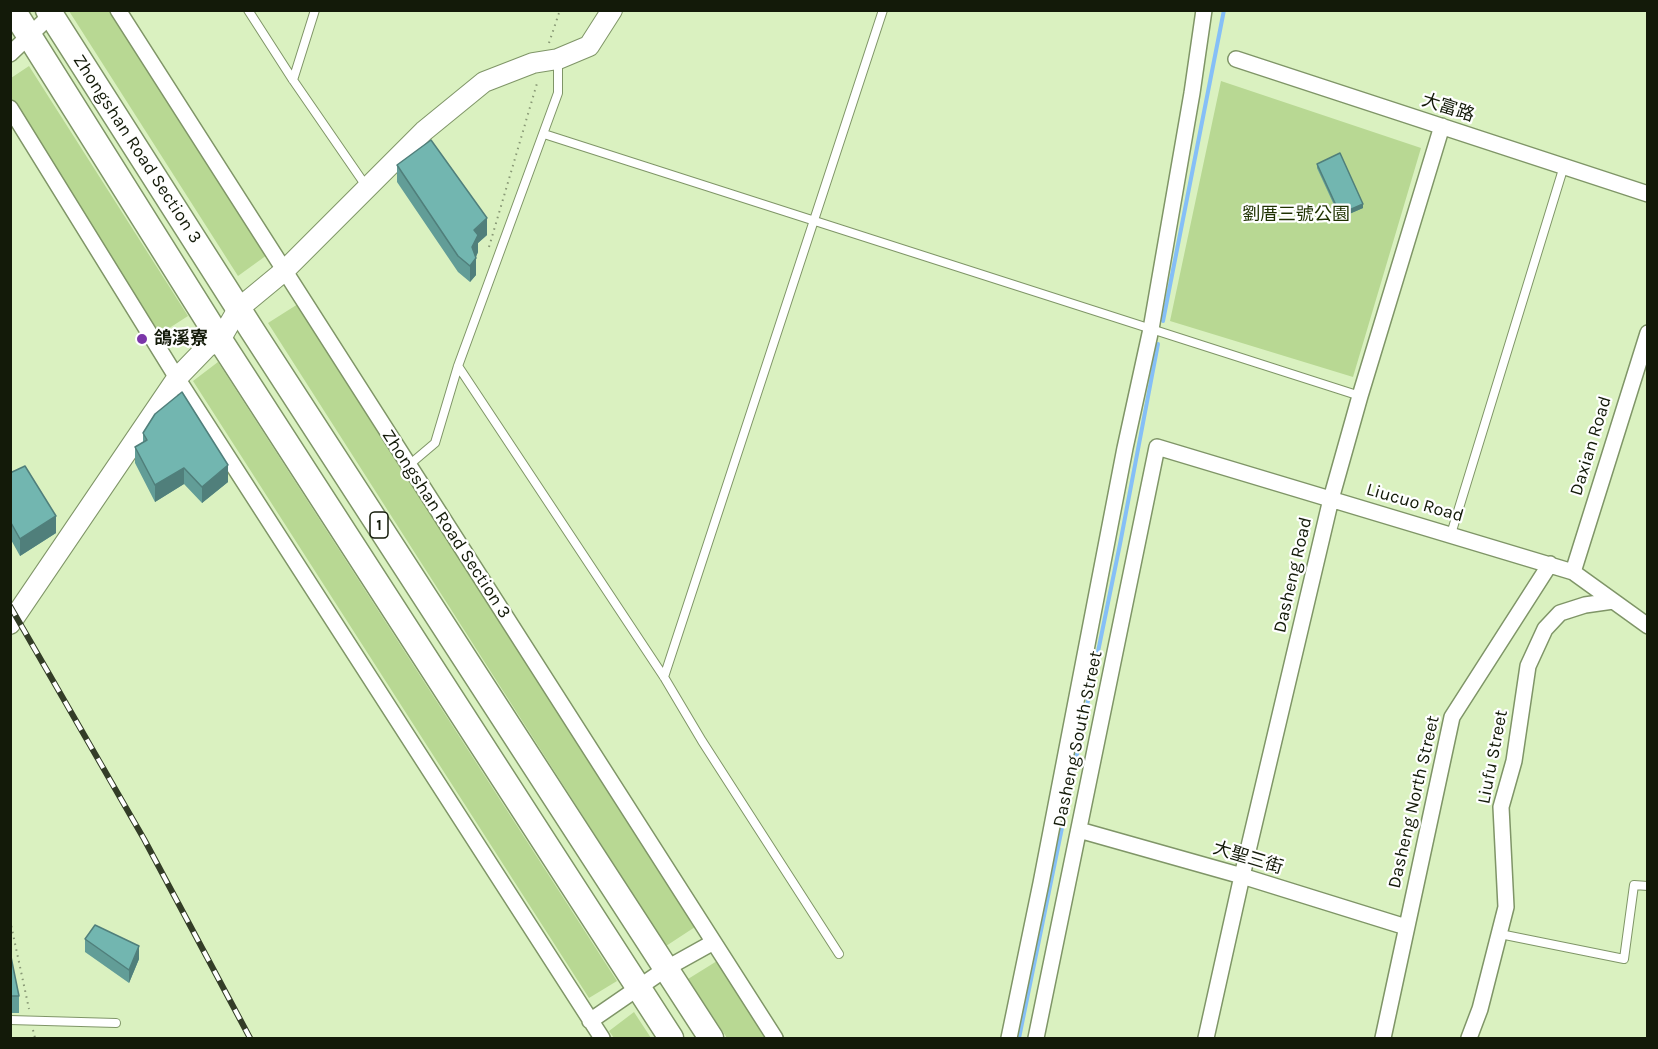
<!DOCTYPE html>
<meta charset="utf-8">
<style>
body{margin:0}
#map{position:relative;width:1658px;height:1049px;overflow:hidden;background:#daf1c0;font-family:Karla,sans-serif}
canvas{display:block}
.frame{position:absolute;inset:0;border:12px solid #131a09;pointer-events:none}
</style>
<div id="map">
<canvas width="1658" height="1049"></canvas>
<div class="frame"></div>
</div>
<script>
const context = document.querySelector('canvas').getContext('2d');
context.lineJoin = 'round';
function fill(path, color) { context.fillStyle = color; context.fill(path, 'evenodd'); }
function trace(path, color, width, dash) { context.strokeStyle = color; context.lineWidth = width; context.lineCap = dash ? 'butt' : 'round'; context.setLineDash(dash || []); context.stroke(path); }
function label(font, color, halo, rows, align = 'center') {
  context.font = font + ' Karla,"Noto Sans TC",sans-serif'; context.lineWidth = 4.5; context.setLineDash([]); context.textBaseline = 'middle'; context.strokeStyle = halo; context.fillStyle = color; for (const [text, x, y, turn = 0] of rows) {
    context.save(); context.translate(x, y); context.rotate((+turn || 0) * Math.PI / 180); context.textAlign = isNaN(turn) ? turn : align; if (halo) context.strokeText(text, 0, 0); context.fillText(text, 0, 0); context.restore();
  }
}
fill(new Path2D(`
 M69,11H111L267,255L238,276Z
 M29,66L188,316L160,334L11,97V78Z
 M1221,81L1421,148L1353,377L1170,321Z
 M298,304L695,927L666,946L268,323Z
 M218,362L617,981L589,998L193,381Z
 M717,961L768,1038H727L688,979Z
 M634,1012L651,1038H614L609,1031Z`), '#b8d893');
trace(new Path2D(`
 M1163,321L1224,10
 M1019,1038L1120,544L1158,344`), '#85bff7', 4);
const service = new Path2D(`
 M248,10L293,80L366,186
 M293,80L315,10
 M544,134L1360,396
 M458,366L664,677L702,741L839,954
 M409,465L435,443L458,366L558,93V60
 M1451,534L1564,166
 M664,677L883,10
 M1500,934L1624,959L1634,885L1648,886
 M10,1020L116,1023`);
const minor = new Path2D(`
 M118,10L775,1038
 M10,54L51,15
 M1236,59L1648,194
 M10,108L177,378L602,1038
 M1573,572L1648,333
 M1079,830L1242,876L1406,927
 M590,1021L667,968L712,943
 M1009,1038L1041,883L1125,448L1151,329L1192,93L1204,10
 M1036,1038L1157,447L1573,572L1648,626
 M1206,1038L1242,876L1331,499L1360,396L1442,126
 M1383,1038L1452,717L1550,564
 M1469,1038L1480,1009L1506,907L1501,807L1514,761L1528,666L1545,629L1560,613L1585,605L1613,601`);
const tertiary = new Path2D(`
 M10,624L177,378L207,347L220,340L238,309L284,271L424,131L484,82L533,63L558,59L589,46L612,10`);
const primary = new Path2D(`
 M13,10L220,340L671,1038
 M48,10L252,330L711,1038`);
trace(service, '#7f9567', 10);
trace(minor, '#7f9567', 18);
trace(tertiary, '#7f9567', 22);
trace(primary, '#7f9567', 27);
trace(new Path2D(`
 M549,43L560,10
 M489,247L538,80
 M10,920L29,1009
 M33,1030L35,1038`), '#879774', 2, [1.5, 4.5]);
trace(service, '#fff', 8);
trace(minor, '#fff', 15);
trace(tertiary, '#fff', 20);
trace(primary, '#fff', 24);
const rail = new Path2D(`
 M10,606L144,839L250,1038`);
trace(rail, '#333d27', 6);
trace(rail, '#fff', 4, [11]);
fill(new Path2D(`
 M1317,164L1363,208L1340,218L1317,168Z
 M397,165L487,235L478,243V252L476,257V275L470,282L458,272L397,182Z
 M143,433L228,482L202,503L184,484L155,502L135,463V447L143,442Z
 M10,473L56,533L20,556L10,538Z
 M85,939L139,959L129,983L85,952Z
 M10,952L19,996V1013H10Z`), '#629d97');
fill(new Path2D(`
 M1363,204V208L1340,218V214Z
 M487,218V235L478,243V252L474,261L476,258V275L470,282V266L474,230Z
 M228,465V482L202,503V487Z
 M184,468V484L155,502V485Z
 M56,516V533L20,556V539Z
 M139,946V959L129,983V970Z`), '#507f7b');
const building = new Path2D(`
 M431,140L487,218L474,230L478,235L472,247L476,258L470,266L458,256L397,165Z
 M1340,153L1363,204L1340,214L1317,164Z
 M182,392L228,465L202,487L184,468L155,485L135,447L147,440L143,433L155,414Z
 M25,466L56,516L20,539L10,521V473Z
 M95,925L139,946L129,970L85,939Z
 M10,952L19,996H10Z`);
fill(building, '#72b6b0');
trace(building, '#507f7b', 1.5);
for (const [x, y, r, color] of [
 [142,339,6,"#7b36a9"]
]) { const dot = new Path2D(); dot.arc(x, y, r, 0, 2 * Math.PI); context.fillStyle = color; context.fill(dot); trace(dot, '#fff', 2); }
for (const [x, y, w] of [
 [379,525,18]
]) { const box = new Path2D(); box.roundRect(x - w / 2, y - 13, w, 26, 4.5); context.fillStyle = '#fff'; context.fill(box); trace(box, '#131a09', 1.5); }
label('bold 16px', '#131a09', null, [
 ["1",379,525]
]);
label('18px', '#131a09', '#fff', [
 ["大富路",1448,108,18],
 ["Zhongshan Road Section 3",137,149,57],
 ["Daxian Road",1591,446,-73],
 ["Liucuo Road",1415,503,16],
 ["Zhongshan Road Section 3",446,524,57],
 ["Dasheng Road",1293,575,-77],
 ["Dasheng South Street",1078,739,-78],
 ["Liufu Street",1493,757,-79],
 ["Dasheng North Street",1414,802,-77],
 ["大聖三街",1248,858,17]
]);
label('18px', '#1e3100', '#fff', [
 ["劉厝三號公園",1296,215]
]);
label('bold 18px', '#131a09', '#fff', [
 ["鴿溪寮",154,339]
], 'left');
</script>
